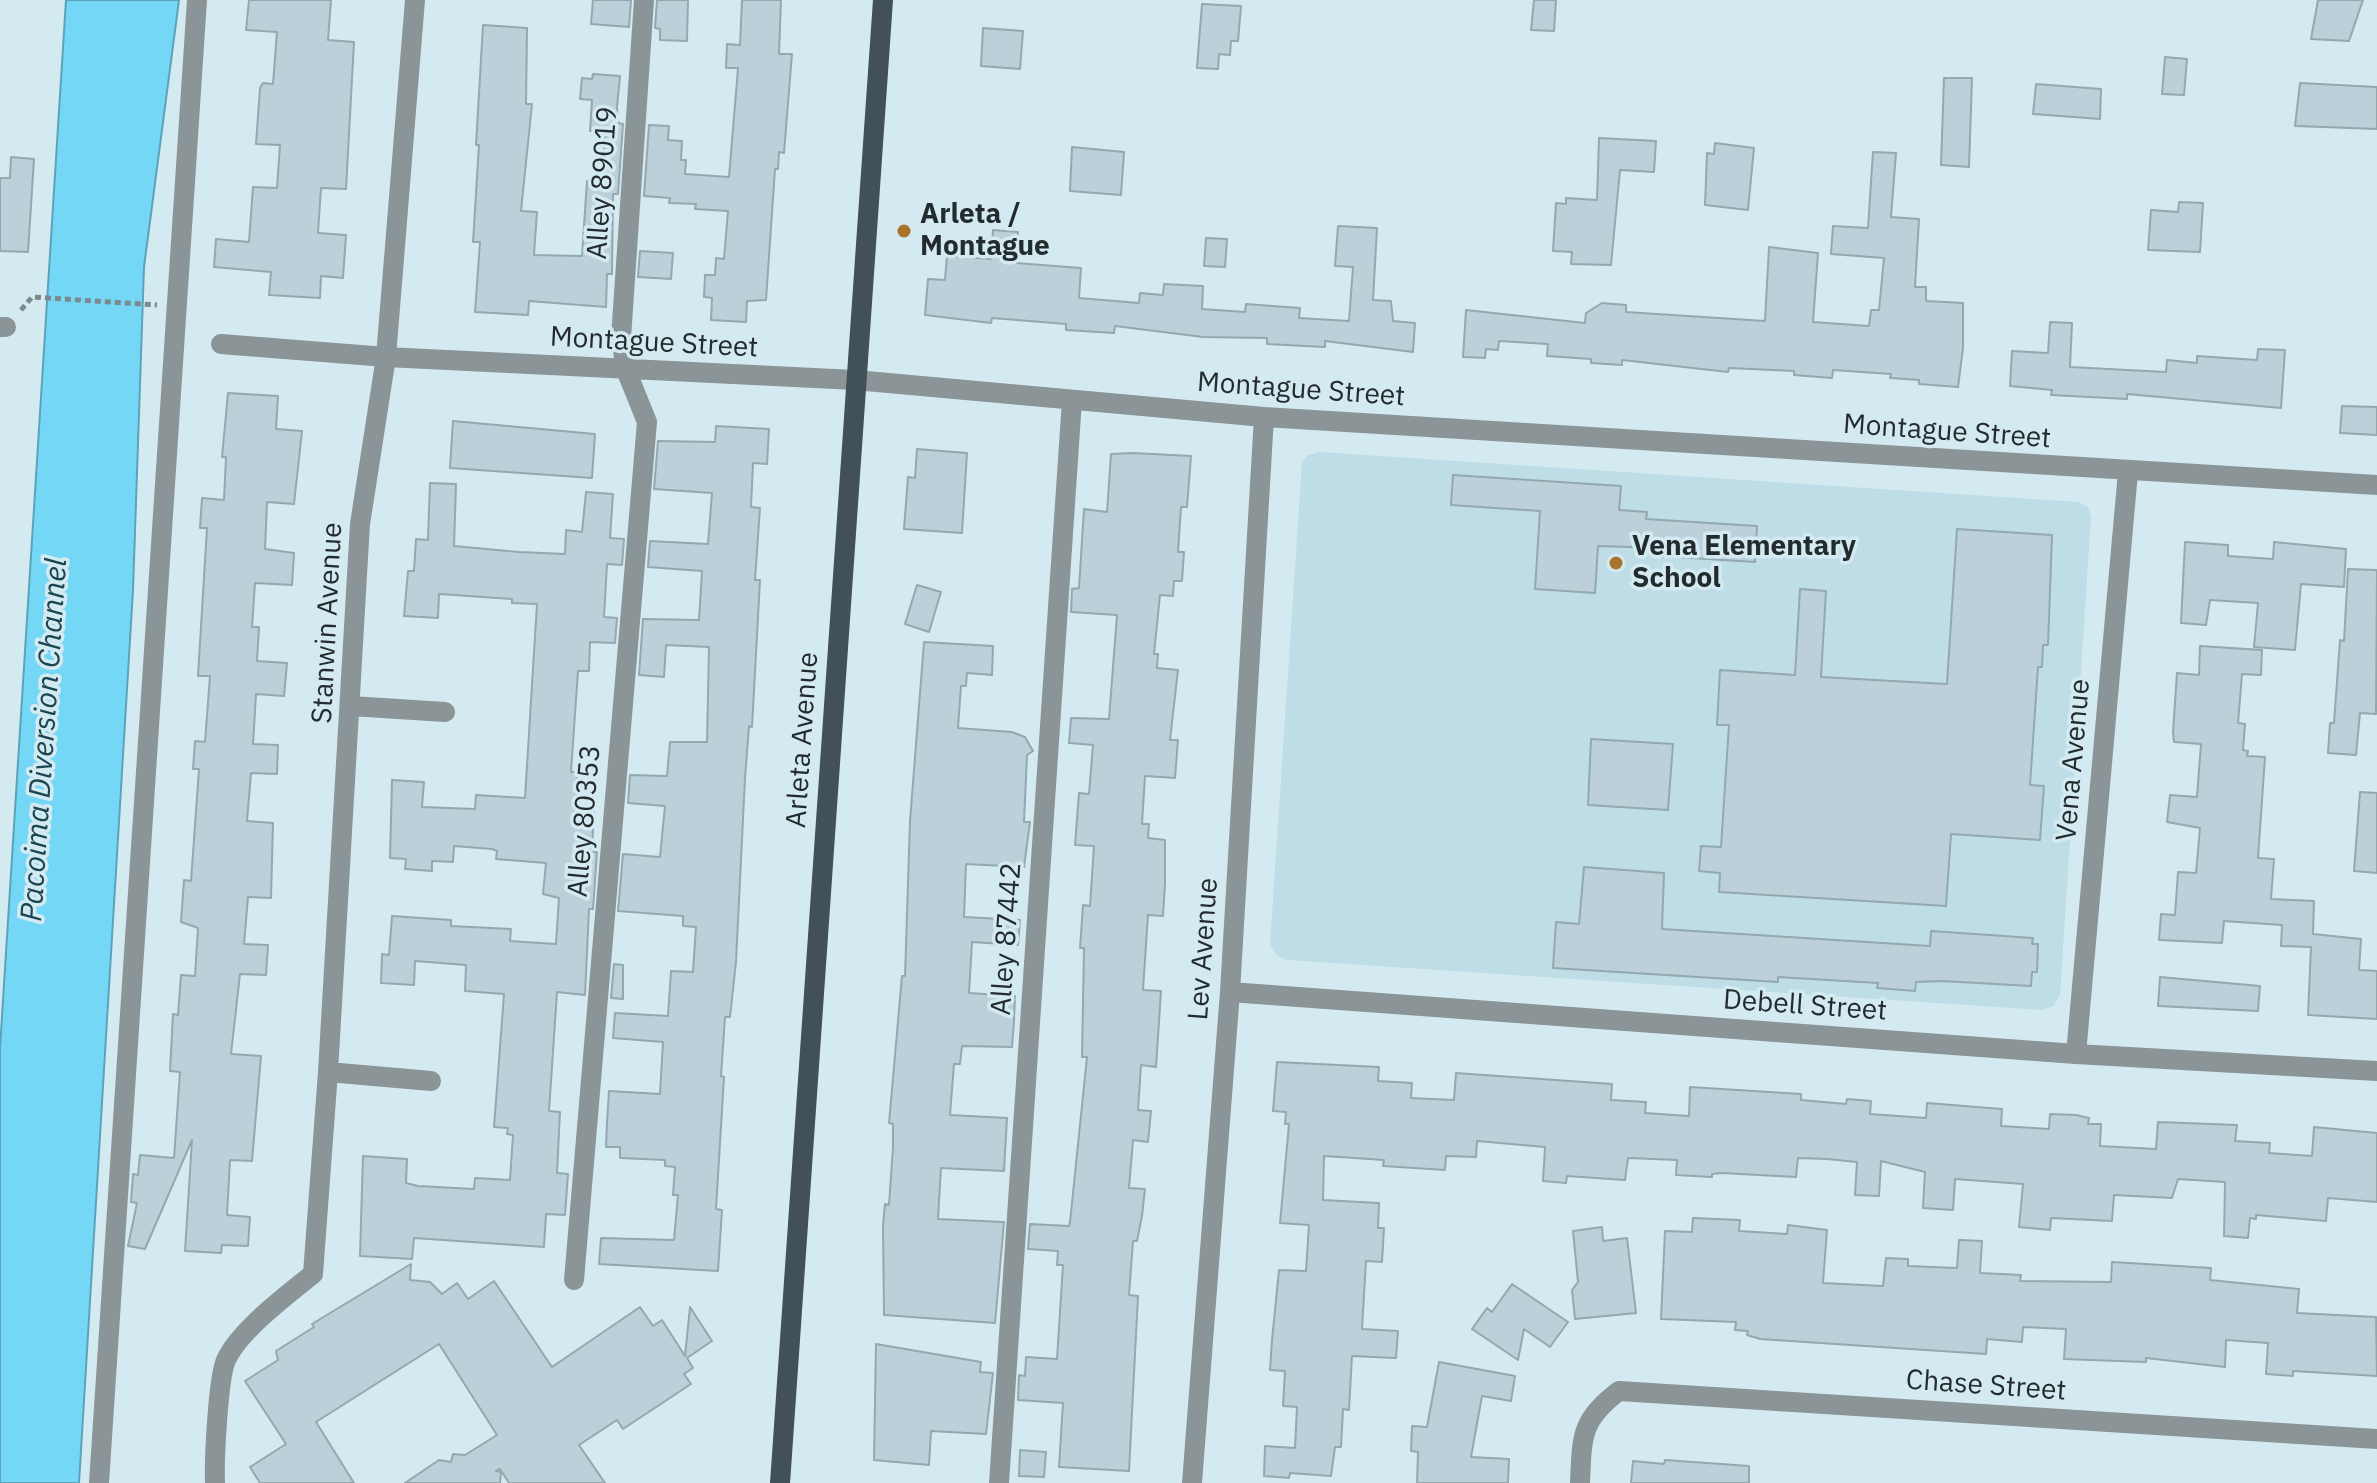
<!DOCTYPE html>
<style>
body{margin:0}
canvas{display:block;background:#d4eaf1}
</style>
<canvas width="2377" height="1483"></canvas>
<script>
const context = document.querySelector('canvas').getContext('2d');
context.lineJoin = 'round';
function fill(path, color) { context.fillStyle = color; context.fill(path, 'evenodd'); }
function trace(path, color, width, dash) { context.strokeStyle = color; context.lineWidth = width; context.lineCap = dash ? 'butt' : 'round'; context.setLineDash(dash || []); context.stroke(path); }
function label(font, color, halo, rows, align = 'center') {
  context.font = font + ' "IBM Plex Sans",sans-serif'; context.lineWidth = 7; context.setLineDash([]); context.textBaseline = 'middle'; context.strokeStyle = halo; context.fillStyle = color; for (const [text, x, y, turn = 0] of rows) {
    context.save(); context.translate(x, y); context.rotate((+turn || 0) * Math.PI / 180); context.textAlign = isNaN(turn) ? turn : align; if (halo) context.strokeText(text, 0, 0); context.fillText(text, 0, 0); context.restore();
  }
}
fill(new Path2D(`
 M1320,452L2078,502L2088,507L2091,517L2060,995L2054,1006L2042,1010L1287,960L1276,955L1270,944L1302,462L1308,455Z`), '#bfdde7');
const water = new Path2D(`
 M66,0H179L144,267L133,590L79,1483H0V1048Z`);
fill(water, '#75d7f6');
trace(water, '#5ca3ba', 2);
const building = new Path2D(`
 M249,0H331L328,40L354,42L346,189L321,188L318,233L346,235L343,278L321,276L320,298L269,295L271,272L214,267L216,239L249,242L253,187L277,188L280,145L256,144L260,88L263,83L273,84L277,32L246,30Z
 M593,0H631L629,27L591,24Z
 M657,0H688L687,41L660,40V29L655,28Z
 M742,0H781L779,54H792L784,153L779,152L778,169H775L766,300L747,301L746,322L711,320L712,298L704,297L705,275H715L716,258L724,259L728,211L695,209L696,204L669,203L670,198L644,196L649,125L669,126L668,140L682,141L681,160H686L685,174L729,177L738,68H726L727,44L740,45Z
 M1534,0H1556L1554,31L1531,30Z
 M2318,0H2363L2349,41L2311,39Z
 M1202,4L1241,6L1238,41H1231L1230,55L1219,54L1218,69L1197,68Z
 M483,25L527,28L526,104H532L521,211L537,212L534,255L582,256L587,181L601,182L605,132L590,131L592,100L580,99L582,78L592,79L593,74L620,76L617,107L618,123L623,124L618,194H613L612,274H607L606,307L529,301L528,315L475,312L480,242H473L479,145H476Z
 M983,28L1023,31L1020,69L981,66Z
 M2165,57L2187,59L2184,95L2162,94Z
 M1944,78H1972L1969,167L1941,165Z
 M2300,83L2377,87V129L2295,126Z
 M2036,84L2101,89L2100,119L2033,114Z
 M1599,138L1656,141L1654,172L1620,170L1611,265L1571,264L1572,252L1553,251L1556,203L1566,204V198L1597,200Z
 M1715,143L1754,148L1748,210L1705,205L1707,153L1714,154Z
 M1072,147L1124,152L1121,195L1070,191Z
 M1873,152L1896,153L1891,217L1919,219L1915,287H1926V301L1963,303V348L1958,387L1919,384V380L1890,378L1891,374L1833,370L1832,378L1794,375V371L1729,368L1728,372L1622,360V365L1591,363V359L1547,356L1548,344L1499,341L1498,350L1486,349L1485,358L1463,357L1466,310L1585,323L1586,313L1602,303L1626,305V312L1765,321L1769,247L1818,253L1813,322L1869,326L1871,310H1879L1884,258L1831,254L1833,226L1868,228Z
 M11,157L34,159L28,252L0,251V178H10Z
 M2179,202L2203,203L2200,252L2148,250L2151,210L2178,212Z
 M1338,226L1377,228L1373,300L1391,301L1393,321L1415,323L1413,352L1325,341V347L1267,344V338L1203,337L1115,326L1114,333L1066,330V324L992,318L991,323L925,315L928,279L945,280L947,256L991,259L993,230L1018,232L1016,263L1081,268L1079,298L1139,303L1140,293L1163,295L1164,284L1203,286L1202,309L1245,312L1246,304L1286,307L1300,308L1299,318L1349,321L1353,267L1335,266Z
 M1206,238L1227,239L1225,267L1204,266Z
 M640,251L673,253L671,279L638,277Z
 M2050,322L2072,323L2070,367L2166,372L2167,360L2197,363V356L2257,360L2258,349L2285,350L2281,408L2127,394V399L2051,395L2052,390L2010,386L2012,351L2048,353Z
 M228,393L278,396L276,429L302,431L294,504L267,502L265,549L294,553L292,585L255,583L252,627H259L257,661L287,663L284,696L256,694L253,744L278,745L277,774L251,773L247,821L273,823L271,898L248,897L244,944L268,945L266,975L240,974L231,1054L261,1056L252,1161L230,1160L227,1215L250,1217L248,1246L222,1245L221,1253L185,1251L192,1140L145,1249L128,1246L137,1203L131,1202L133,1174L138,1175L140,1155L174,1158L180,1072L170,1071L173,1014L178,1015L181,975L195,976L198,928L181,922L184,880L191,881L199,769H193L195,741L205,742L210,676H198L207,528H200L202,498L224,500L226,457H222Z
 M2342,406L2377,407V435L2340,433Z
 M453,421L595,434L592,478L450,468Z
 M716,426L769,429L767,464L753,463L751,507L760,508L755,580H760L752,727L749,726L745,778L736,962L730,1017H725L721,1076L724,1077L716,1209L722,1210L718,1271L599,1264L601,1238L674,1240L678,1195H673L675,1167L665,1166V1160L620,1158V1147H606L607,1122L609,1091L660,1094L663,1042L613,1038L615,1013L668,1016L671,971L693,972L696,927L683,926V916L618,911L623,854L660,857L665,806L628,803L630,775L667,776L670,742H707L709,647L666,645L664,677L639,675L643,619L699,620L702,571L648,567L650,541L708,544L712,493L654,489L658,441L715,442Z
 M917,449L967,453L962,533L904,529L908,477L915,478Z
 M1133,453L1191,456L1187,507H1181L1178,552H1184L1182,581H1174L1173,596L1160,595L1154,654H1158L1157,668L1178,670L1170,740H1178L1175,778L1145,776L1142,824H1149L1148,838L1165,840V883L1163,916L1148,915L1143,990L1161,991L1156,1067L1141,1065L1138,1110L1151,1111L1148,1142L1133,1140L1129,1188L1145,1189L1142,1216L1137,1241H1133L1129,1295L1138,1296L1129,1471L1059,1467L1063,1403L1018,1400L1019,1375L1025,1376L1026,1357L1057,1359L1063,1265H1057L1058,1251L1028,1249L1030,1224L1069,1226L1070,1222L1087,1057H1082L1084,948H1080L1083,905L1090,906L1094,846L1075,845L1079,793L1089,794L1093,745L1069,743L1071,718L1109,719L1117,615L1071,612L1072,589L1079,588L1084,509L1107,512L1111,454Z
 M1453,475L1621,486L1619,510L1647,512L1646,519L1757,526L1755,562L1659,556V548L1598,546L1595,593L1535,589L1540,511L1451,505Z
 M430,483L456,484L454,546L519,552L565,554L566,530L582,532L586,492L613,494L610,538L624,539L622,565L607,564L604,617L617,618L615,643L590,642L589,671H578L571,772H577L576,805L594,806L592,852H597L593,909H589L585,995L557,992L549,1111L560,1112L557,1173L568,1174L565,1215L546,1214L544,1247L414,1238L412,1259L360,1256L363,1156L407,1159L406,1183L418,1186L474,1189L475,1178L510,1180L513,1135L507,1134L508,1128L494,1127L504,994L465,991L466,965L415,961L414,985L381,983L382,954L389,955L392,916L451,920V926L511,929L510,941L556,944L559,898L543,894L546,863L496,859L497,851L492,849L454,846L453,862L432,861V871L405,869L406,859L390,858L392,780L424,782L422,807L475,809L476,795L525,798L537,604L512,603V599L439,594L438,618L404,616L408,571H414L416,539L428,540Z
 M1957,529L2052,535L2048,645H2043L2042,667H2038L2030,785L2044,786L2040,840L1951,834L1946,906L1719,892L1720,873L1699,871L1701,846L1721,847L1729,725H1717L1720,670L1795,675L1800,589L1826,591L1821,677L1947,684Z
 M2185,542L2228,545V556L2273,559L2274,542L2346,549L2344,587L2301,584L2295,650L2254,647L2258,603L2210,600L2206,625L2181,623Z
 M2348,569L2377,570L2376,714L2360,713L2356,755L2328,753L2330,723H2334L2340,640L2344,641Z
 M917,585L941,592L929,632L905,624Z
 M924,642L993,646L992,675L967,673L966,686H961L958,728L1012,732L1025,737L1033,751L1027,755L1024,822H1030L1024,867L966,864L964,917L1020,920L1018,945L972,942L969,993L1015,996L1014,1021L1012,1047L962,1046L960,1064H954L950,1115L1007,1118L1004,1171L941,1168L938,1219L1004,1222L995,1323L884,1315L883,1226L885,1204L889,1205L893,1147V1124L889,1123L902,976H905L910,821Z
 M2200,646L2262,650L2261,675L2242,674L2238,723L2245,724L2243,750L2248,751L2247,756L2265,757L2258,858L2274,859L2271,899L2314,901L2313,934L2361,939L2359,970L2377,971V1019L2308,1015L2311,947L2281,946L2282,925L2224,921L2222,943L2159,940L2161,914L2175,915L2178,872L2196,873L2200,828L2167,822L2170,795L2197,797L2201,744L2174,742L2173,732L2177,673L2199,675Z
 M1591,739L1673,744L1668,810L1588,805Z
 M2360,792L2377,793V873L2354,871Z
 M1584,867L1664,873L1662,929L1930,946L1931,931L2033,938L2032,944H2038L2037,972H2032L2031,986L1942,981L1916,982L1915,991L1877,988L1878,983L1778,977V982L1553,968L1556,922L1579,924Z
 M614,964L623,965V999L611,998Z
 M2160,977L2260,986L2258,1011L2158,1006Z
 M1277,1062L1379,1067L1378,1081L1412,1083L1411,1098L1454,1100L1456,1073L1612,1084L1611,1100L1646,1102L1645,1113L1689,1116L1690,1087L1801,1094V1100L1846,1104L1847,1099L1871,1101L1870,1114L1926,1118L1927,1103L2002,1109L2001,1126L2049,1129L2050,1114L2076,1115L2089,1118L2088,1124H2101L2100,1146L2156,1149L2158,1122L2237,1125L2235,1141L2270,1143L2269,1153L2312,1156L2314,1127L2377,1133V1202L2328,1198L2326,1221L2256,1215V1219L2250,1218L2248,1238L2224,1236L2225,1182L2178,1179L2172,1198L2114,1195L2112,1221L2051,1218L2050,1230L2019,1227L2023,1184L1955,1179L1953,1210L1923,1208L1925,1172L1881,1161L1879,1196L1855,1195L1857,1162L1827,1159L1798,1158L1796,1177L1721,1173L1712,1174V1177L1676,1175L1677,1160L1628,1158L1625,1180L1567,1176L1566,1183L1543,1181L1545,1147L1477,1141L1476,1157L1446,1156L1445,1170L1383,1166L1384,1160L1324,1156L1323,1200L1379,1203L1378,1228H1384L1382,1262L1366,1261L1362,1329L1398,1331L1396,1358L1352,1356L1349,1410L1343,1409L1341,1447H1335L1331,1476L1290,1473L1289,1478L1264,1476L1265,1446L1295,1448L1297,1407L1283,1406L1285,1371L1270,1370L1272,1340L1279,1270L1306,1271L1309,1225L1280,1223L1289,1124H1285L1286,1112L1273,1111Z
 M1693,1218L1740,1220L1739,1231L1787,1234L1788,1225L1827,1230L1823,1283L1883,1286L1886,1258L1908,1259V1266L1957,1268L1959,1240L1982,1241L1980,1273L2021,1275L2020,1281L2111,1282L2112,1262L2211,1268L2210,1280L2299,1289L2297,1313L2376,1317L2377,1376L2293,1371V1376L2266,1374L2268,1343L2226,1340L2225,1367L2146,1358V1362L2064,1359L2066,1329L2023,1327L2022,1342L1987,1339L1986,1354L1760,1339L1747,1335L1748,1331L1735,1330L1736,1322L1661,1319L1665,1231L1692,1232Z
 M1602,1227L1603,1241L1627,1238L1636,1313L1575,1319L1572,1290L1578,1282L1573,1231Z
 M411,1264L410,1280L430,1282L442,1294L457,1283L468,1299L494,1281L552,1367L640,1307L653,1326L662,1320L685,1356L690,1307L712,1341L687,1358L693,1368L684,1374L691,1384L623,1429L617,1420L579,1445L605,1483H509L500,1469L496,1471L501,1472L500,1483H405L439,1460L451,1462L453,1454L465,1455L497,1435L439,1344L316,1422L354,1483H260L250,1467L286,1444L245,1381L278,1360L276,1351L314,1327L312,1324Z
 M1512,1284L1568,1322L1550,1347L1524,1329L1518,1360L1472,1329L1487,1308L1492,1312Z
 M876,1344L981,1362L980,1372L993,1373L986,1434L931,1431L929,1465L874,1460Z
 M1439,1362L1515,1376L1511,1401L1482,1396L1471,1457L1509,1459L1508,1483H1417L1418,1452L1411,1451L1412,1426L1427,1427Z
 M1020,1450L1046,1452L1044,1477L1019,1476Z
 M1665,1460L1749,1466V1483H1631L1633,1461L1664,1464Z`);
fill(building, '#bbd0d8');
trace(building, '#93a8af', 2);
trace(new Path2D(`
 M21,310L32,297L157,305`), '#7b8a8f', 5, [6, 4]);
trace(new Path2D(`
 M0,327H6
 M221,344L386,357L855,380L1264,417L2377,485
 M351,706L445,712
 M1230,992L2076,1054L2377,1071
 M2076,1054L2128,472
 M328,1072L431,1081
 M574,1280L647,422L626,370L621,338L644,0
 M99,1483L197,0
 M215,1483C214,1462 218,1378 226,1360C240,1330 287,1295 313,1274L328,1072L360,524L386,357L415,0
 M999,1483L1072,400
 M1192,1483L1230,992L1264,417
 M1580,1483C1582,1438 1580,1420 1619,1391L2377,1439`), '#8b9497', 20);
trace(new Path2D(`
 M780,1483L883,0`), '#425157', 20);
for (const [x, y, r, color] of [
 [904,231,8,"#a8732d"],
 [1616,563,8,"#a8732d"]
]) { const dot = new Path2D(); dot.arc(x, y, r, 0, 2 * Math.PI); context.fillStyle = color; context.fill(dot); trace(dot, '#d4eaf1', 3); }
label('28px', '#232b2e', '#d4eaf1', [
 ["Alley 89019",603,183,-86],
 ["Montague Street",654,343,3],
 ["Montague Street",1301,390,4],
 ["Montague Street",1947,432,4],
 ["Stanwin Avenue",328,623,-87],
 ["Arleta Avenue",803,740,-86],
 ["Vena Avenue",2074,760,-85],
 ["Alley 80353",585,821,-85],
 ["Alley 87442",1007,939,-86],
 ["Lev Avenue",1204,949,-86],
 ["Debell Street",1805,1006,4],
 ["Chase Street",1986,1386,4]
]);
label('bold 28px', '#232b2e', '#d4eaf1', [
 ["Arleta /",920,215],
 ["Montague",920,247],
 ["Vena Elementary",1632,547],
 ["School",1632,579]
], 'left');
label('italic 30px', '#1a4653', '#d4eaf1', [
 ["Pacoima Diversion Channel",45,740,-86]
]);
</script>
